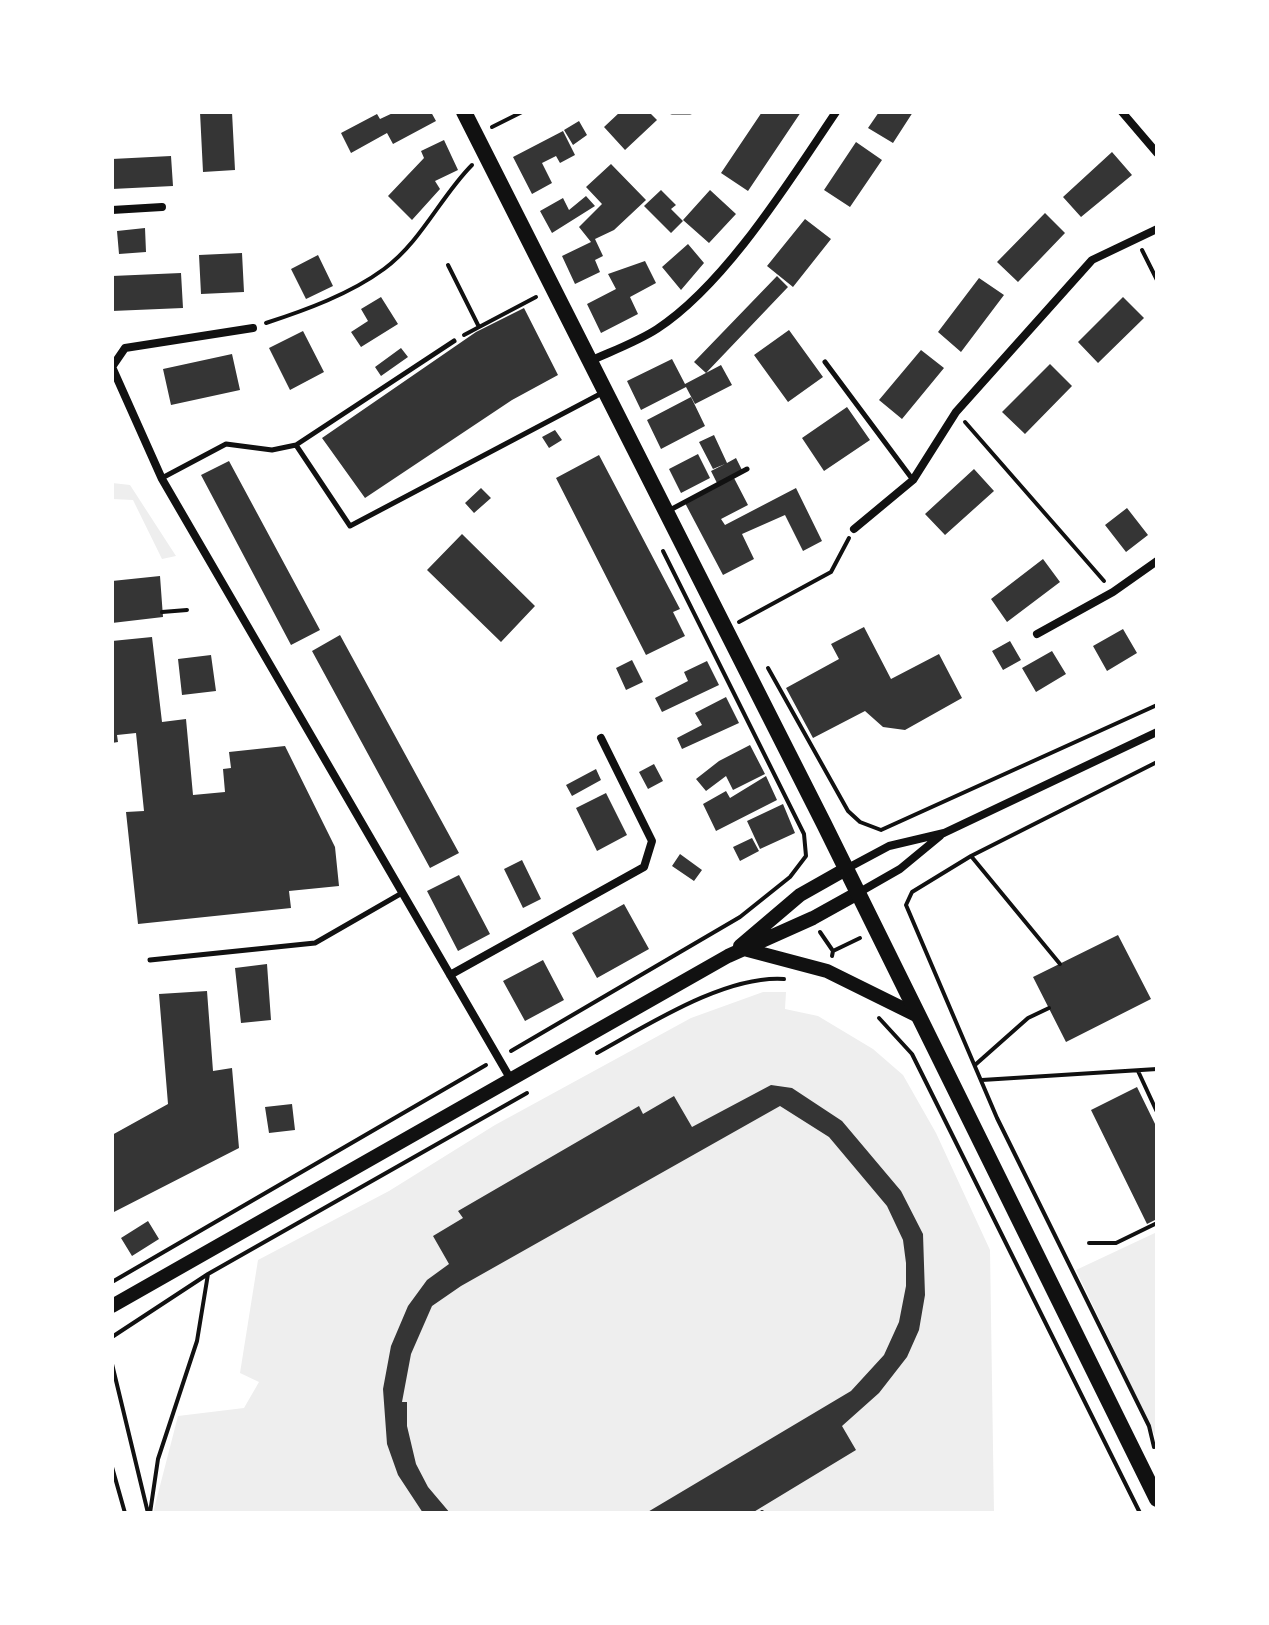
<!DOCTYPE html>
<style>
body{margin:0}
#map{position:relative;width:1269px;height:1625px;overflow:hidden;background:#fff;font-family:"PT Sans",sans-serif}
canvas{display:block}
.frame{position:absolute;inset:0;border:114px solid #fff;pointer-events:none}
</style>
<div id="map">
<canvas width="1269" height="1625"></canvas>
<div class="frame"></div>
</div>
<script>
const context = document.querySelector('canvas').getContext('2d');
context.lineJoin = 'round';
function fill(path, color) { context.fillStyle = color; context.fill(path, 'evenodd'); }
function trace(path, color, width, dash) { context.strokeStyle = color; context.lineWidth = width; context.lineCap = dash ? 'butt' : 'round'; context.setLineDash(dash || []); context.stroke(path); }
fill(new Path2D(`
 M112,483L130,485L176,556L162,559L133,500L112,499Z
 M763,992H786L785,1009L818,1016L873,1049L903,1075L936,1133L990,1250L994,1513H153L178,1416L244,1408L259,1382L240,1373L258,1260L389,1191L495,1125L691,1018Z
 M1157,1232V1440L1076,1270Z`), '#eee');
fill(new Path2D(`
 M200,112H232L235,170L203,172Z
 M395,112H431L436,121L393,144L387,133L351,153L341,133L377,114L380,119Z
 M620,112H649L657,120L625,150L604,127Z
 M762,112H801L748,191L721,173Z
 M879,112H913L893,143L868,128Z
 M579,121L587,135L573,145L564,130Z
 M563,131L575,155L560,163L556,156L542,163L552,183L532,194L513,157Z
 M444,140L458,170L435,181L440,189L412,220L388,196L424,158L421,151Z
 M856,142L882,160L850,207L824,190Z
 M1112,152L1132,175L1081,217L1063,197Z
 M171,156L173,186L112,189V159Z
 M611,164L646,200L614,230L595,239L603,256L595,260L600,272L575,284L562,256L591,242L579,227L602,204L586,187Z
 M661,190L676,205L671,209L683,221L671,233L644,206Z
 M710,190L736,214L709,243L683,220Z
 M586,196L595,206L552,233L540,211L563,198L569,210Z
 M1045,213L1065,233L1018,282L997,262Z
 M805,219L831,239L793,287L767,266Z
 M145,228L146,252L119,254L117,231Z
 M688,244L704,263L681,290L662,267Z
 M242,253L244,292L201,294L199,255Z
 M318,255L333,286L306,299L291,269Z
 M645,261L656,283L630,297L638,314L601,333L587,304L616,289L608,274Z
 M181,273L183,308L112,311V276Z
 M777,276L788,287L706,373L694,362Z
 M979,278L1004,295L961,352L938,332Z
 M381,297L398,324L361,347L351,332L368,321L361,309Z
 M1123,297L1144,318L1098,363L1078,342Z
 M524,308L558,375L512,400L365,498L322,438L476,332Z
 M789,330L823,377L788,402L754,355Z
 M303,331L324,372L290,390L269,348Z
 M401,348L408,357L381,376L375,367Z
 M921,350L944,368L902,419L879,400Z
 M232,354L240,390L171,405L163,369Z
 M672,359L685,384L721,365L732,385L695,404L686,387L641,410L627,381Z
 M1050,364L1072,386L1025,434L1002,412Z
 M691,397L705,426L661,449L647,420Z
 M847,407L870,440L824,471L802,438Z
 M555,430L562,440L549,448L542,437Z
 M714,435L727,463L736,458L742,470L717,483L711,471L725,464L713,469L699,442Z
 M698,454L710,478L681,493L669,469Z
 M599,455L680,609L673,612L685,636L646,655L556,478Z
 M229,461L320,630L291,645L201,475Z
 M974,469L994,491L945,535L925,514Z
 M734,478L748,505L721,519L725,525L796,488L822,541L803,551L785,515L742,534L754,559L723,575L685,503Z
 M481,488L491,498L474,513L465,503Z
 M1127,508L1148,535L1126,552L1105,525Z
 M462,534L535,606L501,642L427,570Z
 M1043,559L1060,582L1007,622L991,599Z
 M160,576L163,617L112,623V581Z
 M864,627L891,679L939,654L962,698L905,730L883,727L865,711L813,738L786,688L839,659L831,644Z
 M1123,629L1137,653L1107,671L1093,646Z
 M340,635L459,853L430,868L312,651Z
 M152,637L162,722L186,719L193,795L225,792L223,769L231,768L229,752L285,746L335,847L339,886L289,891L291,908L138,924L126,812L144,811L136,733L117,735L118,742L112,743V641Z
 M1010,641L1021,660L1003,670L992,651Z
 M1052,651L1066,674L1036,692L1022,668Z
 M211,655L216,691L182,695L178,659Z
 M632,660L643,682L626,690L616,668Z
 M707,661L719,685L662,712L655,698L688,681L684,672Z
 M726,697L739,723L682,749L677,738L702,725L695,713Z
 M750,745L765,774L733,790L726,776L706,791L696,779L719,761Z
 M654,764L663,781L648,789L639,772Z
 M596,769L601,780L572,796L566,785Z
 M766,776L777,800L716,831L703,804L726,791L730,798Z
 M606,793L627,835L597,851L576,808Z
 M783,804L795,833L760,849L747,821Z
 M752,838L759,851L740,861L733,847Z
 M680,854L702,870L694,881L672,866Z
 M522,860L541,899L523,908L504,869Z
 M459,875L490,934L458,951L427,891Z
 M624,904L649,949L597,978L572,933Z
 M1118,935L1151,999L1066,1042L1033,977Z
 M543,960L564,1000L525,1021L503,981Z
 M267,964L271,1020L241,1023L235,968Z
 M207,991L213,1071L232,1068L239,1148L112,1213V1135L168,1104L159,994Z
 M771,1085L792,1088L842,1121L901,1191L923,1234L925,1295L919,1330L907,1357L879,1393L842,1426L856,1450L752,1513H646L851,1391L884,1355L899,1322L906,1286V1263L903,1240L887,1206L829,1137L780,1106L461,1286L432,1306L411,1354L402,1402H407V1426L416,1464L428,1487L450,1513H423L398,1475L387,1444L383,1389L391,1346L408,1306L427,1280L449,1264L433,1236L463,1218L458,1211L639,1106L643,1114L674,1096L692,1127Z
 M1137,1087L1157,1128V1219L1147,1224L1091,1110Z
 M292,1104L295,1130L269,1133L265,1107Z
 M148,1221L159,1239L132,1256L121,1238Z`), '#353535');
trace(new Path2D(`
 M492,127L522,112
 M1142,250L1157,280
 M448,265L479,327
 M266,323C306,310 350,294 384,269C421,242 441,196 472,165
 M464,335L536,297
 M965,422L1104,581
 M162,612L187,610
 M739,622L831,572L849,538
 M768,668L848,811L860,822L881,830L1157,705
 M971,856L1060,964
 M820,932L833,951
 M832,956L833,951L860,938
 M879,1018L912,1054L1140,1513
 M511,1051L740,917L790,877L806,856L804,834L663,551
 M597,1053C648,1025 725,975 784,979
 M975,1065L1028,1018L1049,1008
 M1138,1071L1157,1112
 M982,1080L1157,1069
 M1089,1243H1116L1157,1223
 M112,1282L486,1065
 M112,1337L208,1274L527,1093
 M112,1364L148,1513
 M1154,1447L1149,1426L997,1118L906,905L912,892L971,856L1157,762
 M112,1467L125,1513
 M762,1512L763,1513
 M150,1513L158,1459L197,1341L208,1274`), '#111', 4);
trace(new Path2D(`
 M672,112H690
 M825,362L913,480
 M296,445L454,341
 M162,478L226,444L272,450L296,445L350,526L602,393
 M670,510L747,469
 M150,960L315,943L402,893`), '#111', 5);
trace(new Path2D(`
 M1122,112L1157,153
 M112,210L162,207
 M590,361C612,351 637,342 657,329C726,284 790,180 836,112
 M112,367L162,479L510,1078
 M112,367L125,348L253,328
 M854,529L913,480L956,412L1092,260L1157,229
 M1037,634L1113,592L1157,561
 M846,869L889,846L944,833L1157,732
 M858,893L900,869L940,836
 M450,975L644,867L652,841L601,738`), '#111', 8);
trace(new Path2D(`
 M740,946L800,895L846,869
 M744,949L827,971L916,1015
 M112,1306L728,956L813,918L858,893`), '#111', 14);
trace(new Path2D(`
 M464,112L824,824L1157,1499`), '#111', 16);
</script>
